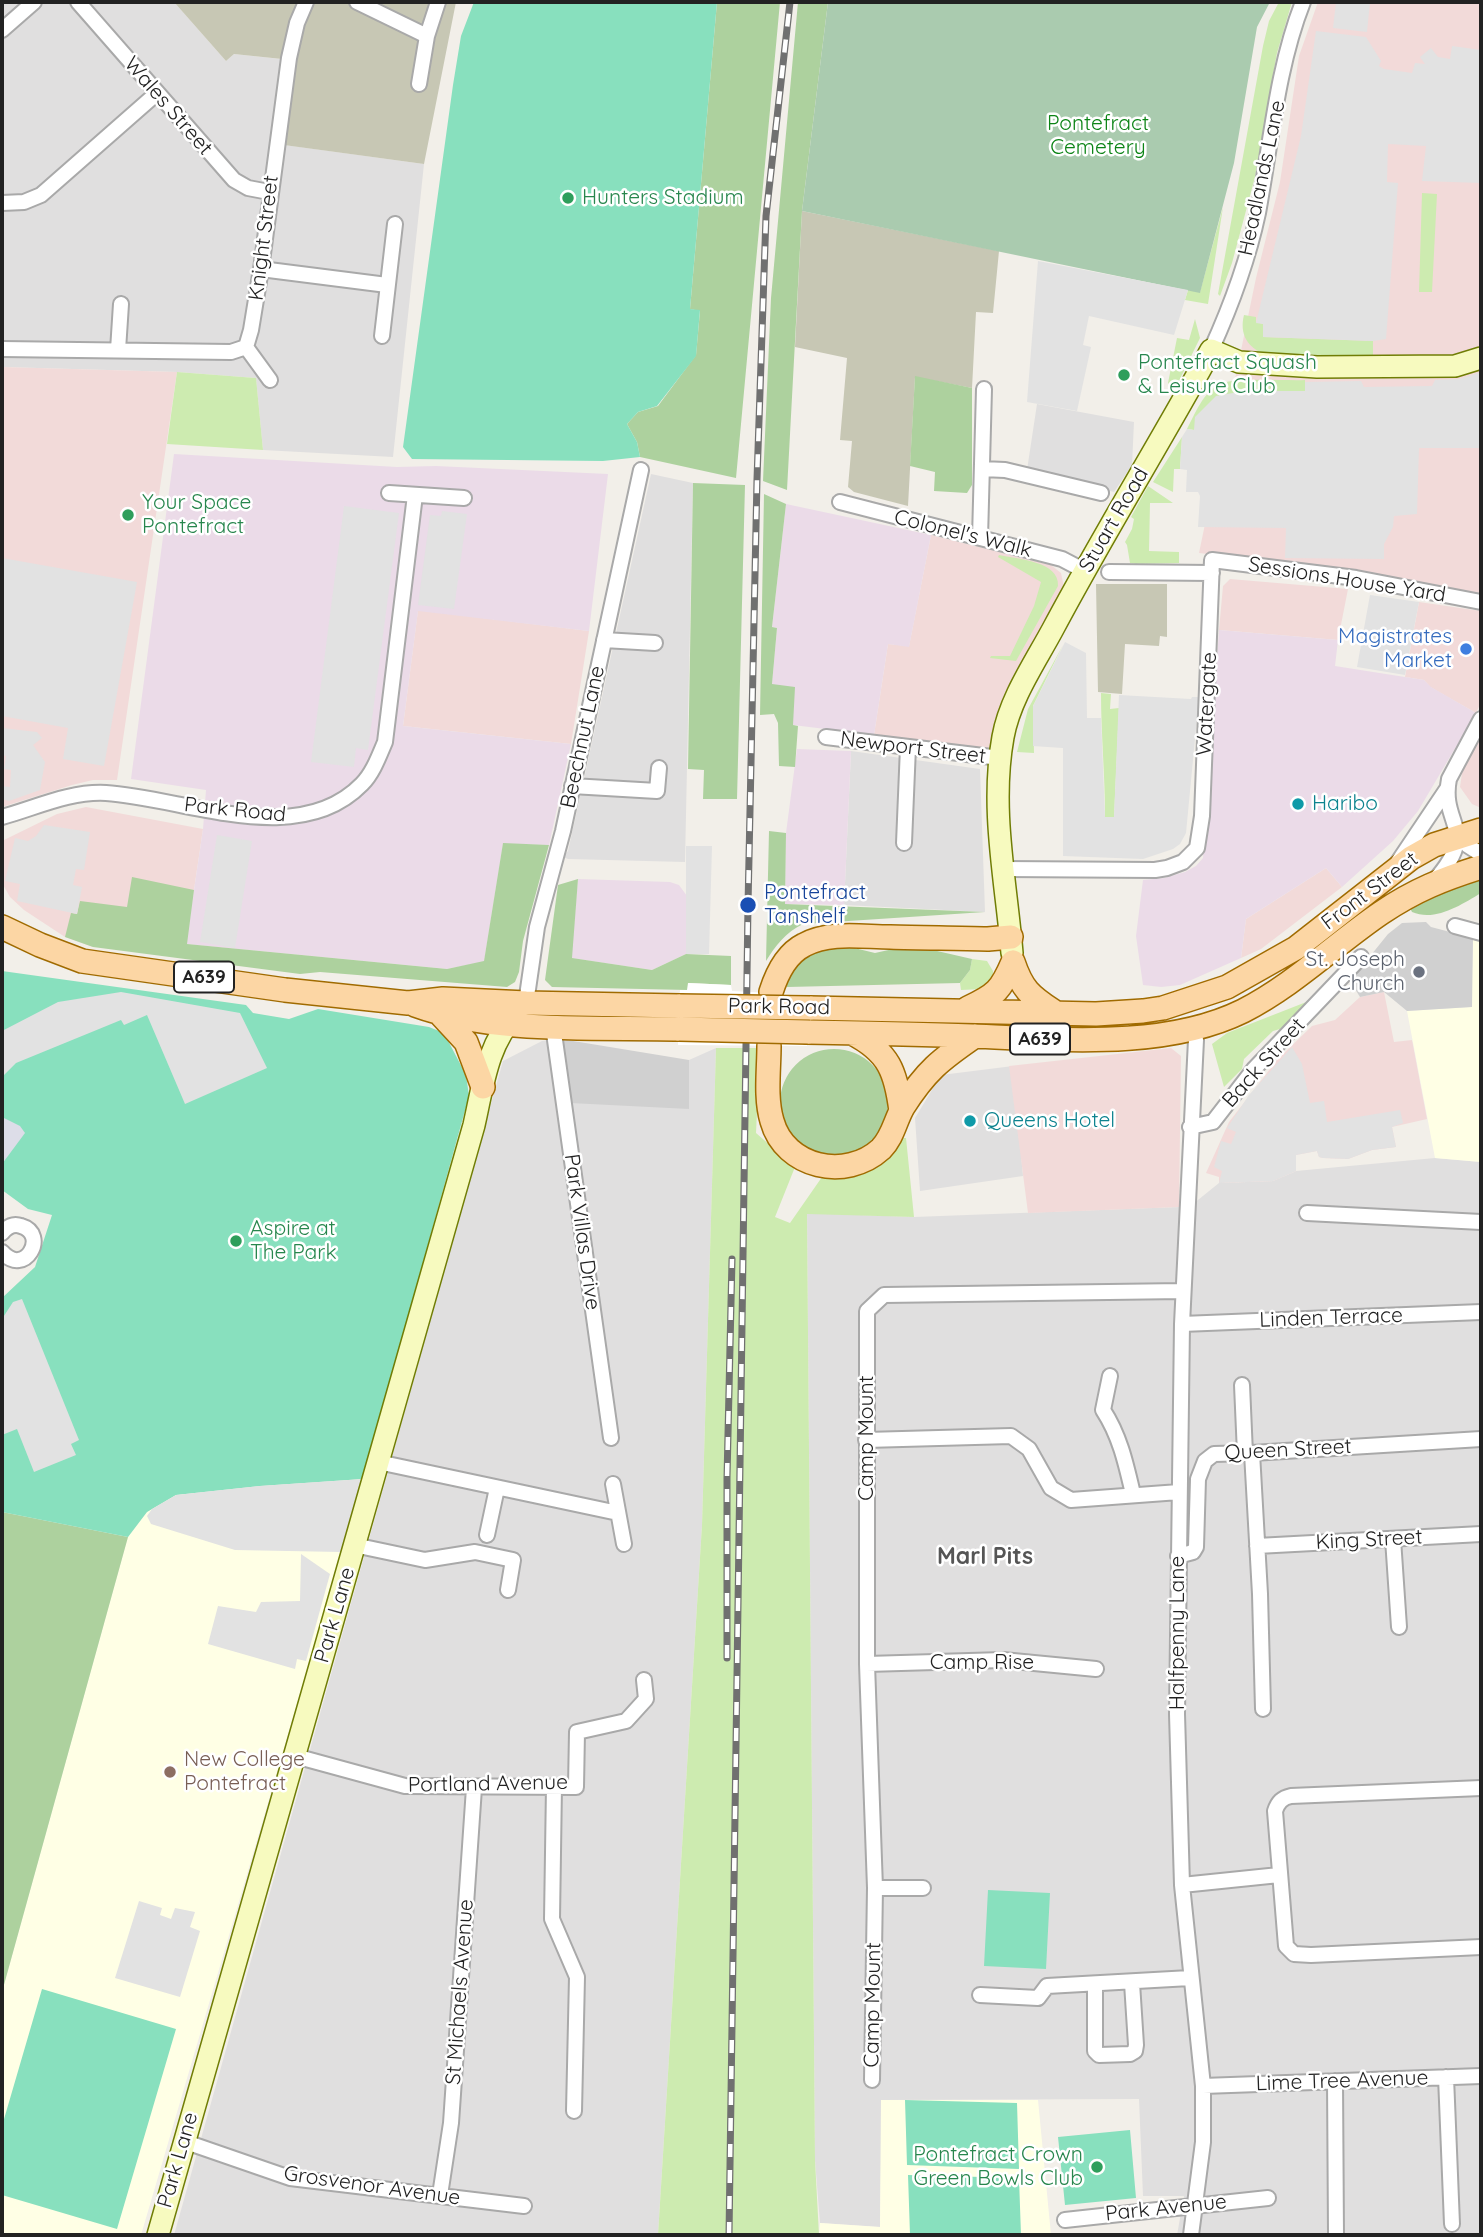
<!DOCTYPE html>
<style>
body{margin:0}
#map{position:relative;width:1483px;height:2237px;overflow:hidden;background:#f2efe9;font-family:Quicksand,sans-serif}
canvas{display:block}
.frame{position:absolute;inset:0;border:4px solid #222;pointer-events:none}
</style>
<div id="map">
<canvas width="1483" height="2237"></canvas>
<div class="frame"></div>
</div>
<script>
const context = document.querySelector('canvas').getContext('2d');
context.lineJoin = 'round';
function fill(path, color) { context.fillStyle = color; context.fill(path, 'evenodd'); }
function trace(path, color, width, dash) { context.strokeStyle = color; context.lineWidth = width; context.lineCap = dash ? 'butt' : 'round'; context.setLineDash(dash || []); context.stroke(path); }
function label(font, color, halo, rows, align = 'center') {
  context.font = font + ' Quicksand,sans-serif'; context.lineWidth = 5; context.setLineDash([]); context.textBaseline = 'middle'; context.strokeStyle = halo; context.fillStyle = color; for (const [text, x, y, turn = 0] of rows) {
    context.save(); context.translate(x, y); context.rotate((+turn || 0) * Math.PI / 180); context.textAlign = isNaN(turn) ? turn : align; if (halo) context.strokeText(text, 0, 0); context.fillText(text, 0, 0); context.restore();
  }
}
fill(new Path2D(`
 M2,2H174L226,61L234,54L281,59L283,50L298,52L285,145L424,164L393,457L263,450L256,378L177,372L2,367Z
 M1037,404L1134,422L1132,465L1114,492L1027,470Z
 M651,474L693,483L685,862L568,859L563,857L568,851L580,797Z
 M851,751L980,769L985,912L844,905Z
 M561,1039L688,1109L689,1060L716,1048L702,1525L658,2235H174L503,1061L542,1041Z
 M1013,1066L1023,1176L920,1191L915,1118L941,1075Z
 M1435,1158L1481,1162V2235H1177L1184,2196H1143L1139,2099L882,2100L880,2227L820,2223L815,2160L807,1213L914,1217L1179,1207L1193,1204L1219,1183L1273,1181L1296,1171Z`), '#e0dfdf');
fill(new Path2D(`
 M1318,2H1481V596L1289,563L1199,553L1256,278L1280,182L1299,56Z
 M2,367L177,372L117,780H93L72,785L2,807Z
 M931,535L1051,565L1061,573L1065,592L995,749L874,735L888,644L909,646Z
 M1230,579L1348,589L1338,640L1219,630L1223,586Z
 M1419,602L1481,611V702L1476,713L1430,687L1424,680L1405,677Z
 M418,610L589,631L571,744L403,726Z
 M1481,734V808L1472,804L1460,787L1463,766Z
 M86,807L203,829L186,944L93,947L65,937L24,910L10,897L2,883V844L4,840L57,814Z
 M1326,868L1342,887L1261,949L1241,958L1246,919Z
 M1384,992L1394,1042L1412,1040L1427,1119L1392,1127L1396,1147L1372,1150L1348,1159L1323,1158L1319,1157L1317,1151L1296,1155V1171L1273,1181L1219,1183V1177L1206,1173L1229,1122L1277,1060L1312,1026L1335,1020L1360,997Z
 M1171,1048L1181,1056L1179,1207L1028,1213L1009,1066Z`), '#f2dad9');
fill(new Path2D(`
 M174,454L397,467L436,466L608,474L589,631L418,611L403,726L571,744L549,845L503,844L484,962L447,969L186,944L203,829L206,790L131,779Z
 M786,504L931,535L909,647L888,644L874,735L793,725L772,684L777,628L772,627Z
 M1219,630L1338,640L1335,666L1424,680L1431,687L1476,713L1418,811L1393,841L1342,887L1326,868L1246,919L1241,958L1180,985L1161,987L1143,985L1136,936L1143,880L1164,878L1185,872L1196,866L1203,858Z
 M797,749L851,751L844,905L785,904L786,833Z
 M578,879L670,882L679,885L687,896L686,954L652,970L571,958Z`), '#ebdbe8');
fill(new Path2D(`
 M1473,938L1481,940V1162L1435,1158L1407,1011L1471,1007Z
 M363,1479L141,2235H14L2,2232V1992L128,1537L147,1512L176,1495Z
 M881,2100H1038L1051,2235H819L820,2223L880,2227Z`), '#ffffe5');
fill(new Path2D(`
 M1426,922L1431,927L1473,938L1472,1007L1407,1011L1384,992L1360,997L1350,981L1388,934L1402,923Z
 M561,1039L689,1060V1109L570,1103Z`), '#d0d0d0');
fill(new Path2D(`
 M174,2H456L424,164L284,145L298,52L283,50L282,59L234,54L226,61Z
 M802,211L999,251L993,313L976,312L972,388L915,377L908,506L854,492L848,487L852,441L840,440L847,358L795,347Z
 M1096,584H1167V637L1160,636L1159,646L1125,644L1122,694L1098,692Z`), '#c7c7b4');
fill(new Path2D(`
 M1279,2H1292L1277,53L1255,177L1232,263L1220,296L1218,294L1263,46L1269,21Z
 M1422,193L1437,194L1432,292H1419Z
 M1223,207L1208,304L1185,300L1188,290L1200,292Z
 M1244,315L1256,317V322L1263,324V337L1373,341V356L1266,354C1248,349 1239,334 1244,315Z
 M1195,319L1200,338L1174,391L1168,383L1177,338L1189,340Z
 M177,372L256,378L263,450L167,444Z
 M1305,380V391H1244L1194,430L1187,429C1195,414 1203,392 1220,384C1236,377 1285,381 1305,380Z
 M1182,437L1180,469H1174L1173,492L1153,482Z
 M1148,486L1173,503H1150L1149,551L1179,552V563L1136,564L1130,563L1127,545L1125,542L1132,529L1134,519L1131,517Z
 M999,555C1017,559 1060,561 1058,586L1016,661L990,658L991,656H1010L1034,606L1041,582L998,557Z
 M1063,645L1033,706L1034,753L1017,752L1028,709Z
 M1101,693L1111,694L1110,709L1119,708L1114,818L1105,817C1105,775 1101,735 1101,693Z
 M972,959L987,961L993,971V980L982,989L961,990L960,983L970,970Z
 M1314,999L1280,1029L1273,1031L1244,1059L1242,1069L1224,1087L1212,1044L1227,1033Z
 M716,1048H760L756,1133L795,1167L775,1217L790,1223L822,1177C865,1176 871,1174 897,1138H906L914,1217L807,1214L815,2160L819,2235H658L702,1525Z`), '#cdebb0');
fill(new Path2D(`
 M717,2H780L736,478L640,457L637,442L627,424L638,412L658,406L696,355L700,311L690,309Z
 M798,2H828L802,211L787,490L763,481L771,298Z
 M915,376L972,388V485L967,493L934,491L935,472L910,466Z
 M693,483L745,485L737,799H703L704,770L688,769Z
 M764,494L786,504L772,627L777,628L772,684L795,687L793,725L798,726L795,767L779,766L778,723L774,714L760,715Z
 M769,831L786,833L785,904L985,912L803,924C785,933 776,945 766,961Z
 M503,843L549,845L523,941L519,972L515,982L507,987L320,972L300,974L93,947L65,937L71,913L77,914L80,901L127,907L132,877L194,890L187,944L447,969L484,961Z
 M1481,876V893C1461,905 1435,922 1412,912L1409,906Z
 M578,879L572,958L652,970L686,954L731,956V985L689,983L688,990L552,987L545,980L558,885Z
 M911,945L972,959L970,970L960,983L787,987L786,969L802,953L846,946L875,953Z
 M780 1103a54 54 0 1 1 108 0a54 54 0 1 1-108 0Z
 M2,1512L128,1537L2,1992Z`), '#add19e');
fill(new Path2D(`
 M828,2H1270L1257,27L1234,163L1200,293L802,211Z`), '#aacbaf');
fill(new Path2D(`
 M474,2H717L690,309L700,310L696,356L657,406L638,412L627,424L637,442L640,457L603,461L412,459L403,447L453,85L461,36Z
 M2,971L246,1005L253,1013L289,1019L318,1009L429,1027L444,1033L466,1075L469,1096L363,1479L260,1486L176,1495L147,1512L128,1537L2,1512V1298L35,1267L52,1215L28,1209L2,1190Z
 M988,1890L1050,1893L1046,1969L984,1966Z
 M42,1989L176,2029L117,2229L2,2195V2126Z
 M905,2100L1017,2103L1019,2169L907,2165Z
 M1130,2130L1136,2198L1065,2205L1058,2137Z
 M908,2175L1019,2178L1021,2235H910Z`), '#88e0be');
fill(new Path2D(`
 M1336,2H1370L1367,32L1333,28Z
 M1316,31L1366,37L1381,61L1379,66L1384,69L1412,73L1415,63L1425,64L1420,57L1431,48L1438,57L1450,59L1452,46L1481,50V183L1422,181L1426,146L1388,144L1387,182L1398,183L1386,339L1373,341L1263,337V324L1256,323L1301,136Z
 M1038,261L1188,290L1174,335L1089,316L1083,345L1091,347L1077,411L1027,402Z
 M1481,372V448H1419L1417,514L1394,516L1393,527L1384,544V559L1285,558L1286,528L1198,527L1200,496L1198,492H1186L1187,470L1180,469L1182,437L1187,429L1194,430L1195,417L1216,396L1244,391H1305V382L1361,381L1364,387L1432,386L1435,380L1459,379Z
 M344,506L399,513L368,750L356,748L354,767L311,762Z
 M442,511L467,514L454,609L418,605L430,515L441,516Z
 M2,558L137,582L104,766L63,759L68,728L2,716Z
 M1370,595L1419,602L1405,675L1357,667Z
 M1065,642L1086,653L1087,718H1101L1105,817H1114L1119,695L1191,699L1192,697H1199L1186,833L1180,844L1173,849L1143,859L1063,856V748L1033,746V706Z
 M2,728L37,732L42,738L33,745L45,762L40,790L9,801L2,799V786L10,787L11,770L4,769L6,756L2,755Z
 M44,825L90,832L84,870L76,869L73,885L82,887L77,914L17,901L20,884L5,881L15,838L28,841L36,836Z
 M217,835L252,841L235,948L200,942Z
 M686,846H712L709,954H686Z
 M121,992L240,1013L267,1068L185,1104L147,1015L124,1025L121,1020L16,1063L2,1077V1031L58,1002Z
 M1292,1047L1302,1064L1310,1103L1324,1101L1327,1122L1400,1110L1403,1123L1392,1127L1396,1147L1372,1150L1348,1159L1323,1158L1319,1157L1317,1151L1296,1155V1171L1273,1181L1219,1183L1222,1171L1214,1167L1221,1141L1231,1144L1236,1132L1227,1128L1249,1095Z
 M22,1299L79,1440L71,1444L76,1455L34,1472L17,1429L2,1435V1319L13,1302Z
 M363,1479L341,1552L235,1550L151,1524L147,1516L152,1509L176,1495L260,1486Z
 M301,1554L330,1574L306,1661L297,1659L295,1669L208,1644L218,1606L256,1612L261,1602L300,1601Z
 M139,1901L162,1908L160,1915L171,1919L175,1908L195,1912L190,1927L200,1931L180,1997L115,1978Z`), '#e2e2e2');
fill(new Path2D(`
 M2,1117L20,1126L25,1133L2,1164Z`), '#dddde8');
fill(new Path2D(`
 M688,983L731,985L732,991L810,995L807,1046L678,1045L680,990H687Z`), '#fff');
const street = new Path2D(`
 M78,2L234,180L248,188L269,192
 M357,2L427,36
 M2,30L34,2
 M419,84L427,36L438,2
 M2,203L24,202L41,195L156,94
 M261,269L387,285
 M382,336L395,224
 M246,347L251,330L261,269L289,58L297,23L306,2
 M246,347L270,380
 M2,349L231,352L246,347
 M118,350L121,304
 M1211,350C1231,306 1248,260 1258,213C1271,143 1277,68 1303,2
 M982,469L1005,470L1101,493
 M389,493L464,498
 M840,502L1062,559L1085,571
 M980,538L984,389
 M1109,572L1212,573
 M604,640L655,643
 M826,737L1000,758
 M572,786L657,791L659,768
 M2,817C35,808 70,791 106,793C185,798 298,850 362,784C373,773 379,756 385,742L415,495
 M1459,835L1467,845L1481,854
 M904,843L908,747
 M1398,862L1447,789
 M1003,869L1155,870L1167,868L1183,862L1197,848L1202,816L1212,560L1356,578L1481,602
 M1435,880C1480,829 1440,825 1449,779L1481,719
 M1455,926L1481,933
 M526,1003L537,927L563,831L641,470
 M553,1026L611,1438
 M1190,1127L1213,1122L1254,1069L1361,957
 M1307,1213L1481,1222
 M2,1233C7,1227 13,1223 21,1226C49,1234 25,1278 2,1252
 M1182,1324L1481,1312
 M1110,1376L1103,1410C1120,1436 1126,1464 1133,1494
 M1242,1385L1245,1454
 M866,1440L1011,1436L1029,1449L1051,1488L1071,1500L1179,1492
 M1252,1453L1260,1594L1263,1709
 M378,1462L618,1513
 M613,1484L624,1544
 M487,1535L497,1488
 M1393,1539L1399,1627
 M354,1545L425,1560L475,1552L513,1560L508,1590
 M1257,1546L1481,1534
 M1178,1556L1193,1552L1196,1547L1198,1479L1205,1461L1214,1454L1252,1453L1481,1439
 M867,1664L1003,1660L1096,1669
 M295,1756L405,1786L576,1787L577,1732L626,1721L646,1699L644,1680
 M554,1786L552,1919L577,1977L574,2111
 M1481,1788L1291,1796C1282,1798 1278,1802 1275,1811L1286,1946L1294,1954L1311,1955L1481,1947
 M1182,1885L1279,1875
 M875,1888H923
 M1095,1984V2051L1099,2055L1130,2054L1135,2051L1136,2045L1132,1983
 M980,1995L1038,1998L1047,1986L1190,1978
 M1446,2077L1452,2224
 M872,2080L875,1888L867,1664V1311L884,1295L1183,1291
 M1335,2081L1336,2235
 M1203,2086L1481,2076
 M183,2141L290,2178L524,2206
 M440,2195L451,2123L474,1788
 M1065,2220L1268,2198
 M1191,2235L1203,2142V2086L1182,1885L1177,1714L1182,1324L1196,1040L1194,1029`);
const secondary = new Path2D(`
 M1012,953C1006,881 990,809 1003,737C1010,698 1036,661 1054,627C1104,533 1160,443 1211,350L1239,362L1317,367L1455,366L1481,358
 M158,2235L474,1125C483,1086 487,1044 516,1014`);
const primary = new Path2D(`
 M2,927L40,945L82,961L285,990L408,1003L443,999L526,1003L680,1006
 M1013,962C1022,989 1030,996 1053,1011
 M771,992C777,973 786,954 804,945C829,931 863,937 890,937C923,938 955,938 988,939L1011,937
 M415,1005C495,1034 594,1027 679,1029
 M810,1008L1096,1014L1143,1011L1163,1008L1227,987L1296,948L1411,858L1434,845L1481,830
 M968,1008C996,995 1001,990 1013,962
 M441,1015L466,1042L483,1087
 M808,1032C863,1033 917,1034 972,1036C1058,1039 1164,1050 1243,1011C1294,985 1334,945 1381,913C1415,890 1443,879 1481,867
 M852,1033C889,1052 896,1072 901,1111
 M769,1046C769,1070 765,1098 772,1121C785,1168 846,1181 881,1149C893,1137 895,1121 903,1107C926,1071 940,1060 975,1036`);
trace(street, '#a9a9a9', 18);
trace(secondary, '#707d05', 24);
trace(primary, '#a06b00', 26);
trace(street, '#fff', 14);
trace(secondary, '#f7fabf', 21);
trace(primary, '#fcd6a4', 23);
const rail = new Path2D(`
 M727,1658V1478L732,1259
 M729,2235L748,905L757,479L766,216L790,2`);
trace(rail, '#707070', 7);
trace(rail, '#fff', 4.5, [13]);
const primaryBridge = new Path2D(`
 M680,1006L810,1008
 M679,1029L808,1032`);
trace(primaryBridge, '#a06b00', 26, []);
trace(primaryBridge, '#fcd6a4', 23);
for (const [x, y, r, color] of [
 [568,198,7,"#2e9e5b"],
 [1124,375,7,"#2e9e5b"],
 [128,515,7,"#2e9e5b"],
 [1466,649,7,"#3f7fe0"],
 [1298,804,7,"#0f9aa8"],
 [748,905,9,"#1a4fb4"],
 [1419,972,7,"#6b7280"],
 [970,1121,7,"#0f9aa8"],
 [236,1241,7,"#2e9e5b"],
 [170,1772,7,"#8d6e63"],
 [1097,2167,7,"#2e9e5b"]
]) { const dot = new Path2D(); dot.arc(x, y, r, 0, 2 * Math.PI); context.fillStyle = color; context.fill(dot); trace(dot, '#fff', 2.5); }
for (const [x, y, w] of [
 [204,977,60],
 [1040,1039,60]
]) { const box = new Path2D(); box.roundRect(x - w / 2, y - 15.5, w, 31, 5); context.fillStyle = '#fff'; context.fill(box); trace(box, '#222', 2); }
label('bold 19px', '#222', null, [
 ["A639",204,977],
 ["A639",1040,1039]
]);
label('21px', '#222', '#fff', [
 ["Wales Street",168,106,49],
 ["Headlands Lane",1262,178,-78],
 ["Knight Street",264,238,-83],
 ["Stuart Road",1114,520,-60],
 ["Colonel's Walk",963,534,14],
 ["Sessions House Yard",1347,580,9],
 ["Watergate",1207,704,-87],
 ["Beechnut Lane",583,737,-78],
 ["Newport Street",913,748,7],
 ["Park Road",235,810,6],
 ["Front Street",1370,891,-37],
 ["Park Road",779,1007,1],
 ["Back Street",1264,1063,-48],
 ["Park Villas Drive",582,1232,82],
 ["Linden Terrace",1331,1318,-2],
 ["Camp Mount",867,1438,-90],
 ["Queen Street",1288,1450,-3],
 ["King Street",1369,1540,-3],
 ["Park Lane",335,1615,-74],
 ["Halfpenny Lane",1178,1633,-90],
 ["Camp Rise",982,1663],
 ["Portland Avenue",488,1784,-1],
 ["St Michaels Avenue",460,1992,-86],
 ["Camp Mount",873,2005,-89],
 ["Lime Tree Avenue",1342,2081,-2],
 ["Park Lane",178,2160,-74],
 ["Grosvenor Avenue",372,2186,8],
 ["Park Avenue",1166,2208,-6]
]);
label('21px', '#0c8416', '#fff', [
 ["Pontefract",1098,124],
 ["Cemetery",1098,148]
]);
label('21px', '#27864d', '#fff', [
 ["Hunters Stadium",582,198],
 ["Pontefract Squash",1138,363],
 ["& Leisure Club",1138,387],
 ["Your Space",142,503],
 ["Pontefract",142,527],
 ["Aspire at",250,1229],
 ["The Park",250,1253],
 ["Pontefract Crown",1083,2155,"right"],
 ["Green Bowls Club",1083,2179,"right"]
], 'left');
label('21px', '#366cbe', '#fff', [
 ["Magistrates",1452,637],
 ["Market",1452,661]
], 'right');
label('21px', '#0d838f', '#fff', [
 ["Haribo",1312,804],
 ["Queens Hotel",984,1121]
], 'left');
label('21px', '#164399', '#fff', [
 ["Pontefract",764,893],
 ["Tanshelf",764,917]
], 'left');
label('21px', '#5b616d', '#fff', [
 ["St. Joseph",1405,960],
 ["Church",1405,984]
], 'right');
label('21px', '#785e54', '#fff', [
 ["New College",184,1760],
 ["Pontefract",184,1784]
], 'left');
label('bold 23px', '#555', '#fff', [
 ["Marl Pits",985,1557]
]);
</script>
